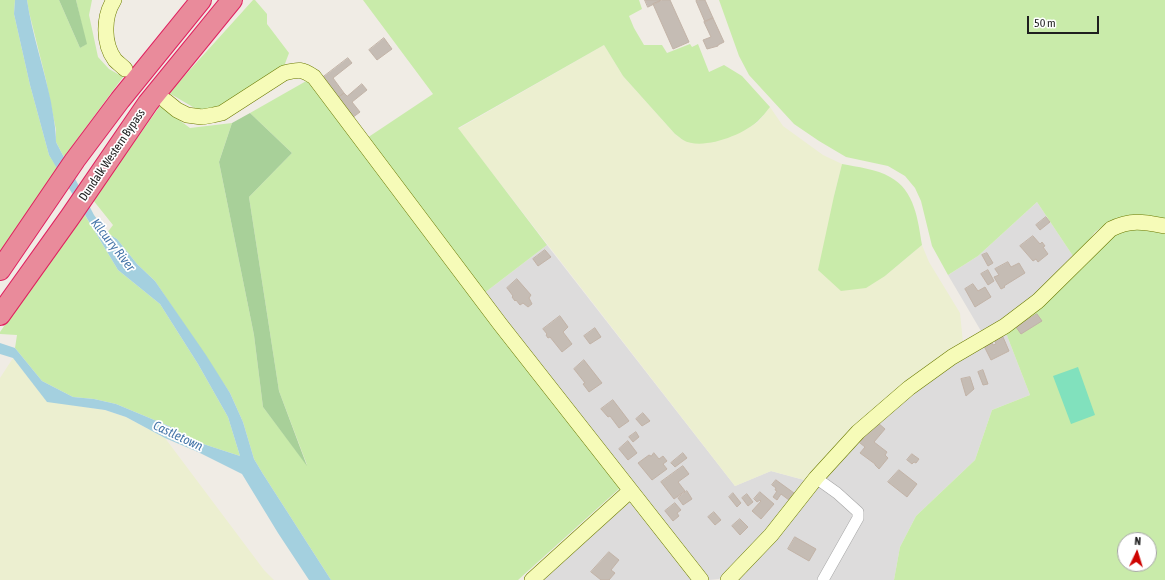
<!DOCTYPE html>
<style>
body{margin:0}
#map{position:relative;width:1165px;height:580px;overflow:hidden;background:#f0ece5;font-family:"Asap Condensed",sans-serif}
canvas{display:block}
.north{position:absolute;left:1117px;top:532px;width:40px;height:40px;box-sizing:border-box;background:#fff;border:1px solid #a5a5a5;border-radius:50%;rotate:4deg;font-size:11px;font-weight:700;line-height:16px;text-align:center;color:#1f1f1f}
.north::after{content:'';display:block;margin:auto;width:14px;height:18px;background:#ce0300;clip-path:polygon(50% 0,100% 100%,50% 72%,0 100%)}
.scale{position:absolute;left:1027px;top:16px;width:72px;height:18px;box-sizing:border-box;border:2px solid #1f1f1f;border-top:0;padding-left:5px;font-size:12px;line-height:14px;white-space:nowrap;color:#1f1f1f;-webkit-text-stroke:3px #fff;paint-order:stroke}
</style>
<div id="map">
<canvas width="1165" height="580"></canvas>
<div class="north">N</div>
<div class="scale">50 m</div>
</div>
<script>
const context = document.querySelector('canvas').getContext('2d');
context.lineJoin = 'round';
function fill(path, color) { context.fillStyle = color; context.fill(path, 'evenodd'); }
function trace(path, color, width, dash) { context.strokeStyle = color; context.lineWidth = width; context.lineCap = dash ? 'butt' : 'round'; context.setLineDash(dash || []); context.stroke(path); }
function label(font, color, halo, rows, align = 'center') {
  context.font = font + ' "Asap Condensed",sans-serif'; context.lineWidth = 3.5; context.setLineDash([]); context.textBaseline = 'middle'; context.strokeStyle = halo; context.fillStyle = color; for (const [text, x, y, turn = 0] of rows) {
    context.save(); context.translate(x, y); context.rotate((+turn || 0) * Math.PI / 180); context.textAlign = isNaN(turn) ? turn : align; if (halo) context.strokeText(text, 0, 0); context.fillText(text, 0, 0); context.restore();
  }
}
fill(new Path2D(`
 M1037,202L1075,259L1044,289L1001,320L981,331L948,275L978,256Z
 M547,245L735,486L771,471L808,481L769,532L719,579L709,580L703,576L483,294Z
 M1006,333L1030,395L992,410L975,460L916,516L900,547L894,580H734L867,429L959,357Z
 M630,502L692,580H541Z`), '#dddcdc');
fill(new Path2D(`
 M604,45L623,76L675,134L683,140L694,143H706L745,130L758,122L770,107L783,126L823,155L842,164L834,196L885,276L922,245L929,262L960,313L963,343L924,368L894,392L808,481L771,471L735,486L458,129Z
 M13,358L47,401L105,410L126,417L165,438L264,570L274,580H0V378Z`), '#ecefd0');
fill(new Path2D(`
 M0,0H15L14,14L30,85L49,155L58,169L0,252Z
 M27,0H59L80,48L86,44L76,0H92L89,15L98,57L109,69L123,77L64,157L56,142V130L46,80L29,12Z
 M253,0H255L267,14V24L289,53L283,69L219,108L198,110L169,93Z
 M363,0H639L642,9L629,16L634,28L644,45H662L667,53L690,44L692,47L698,44L709,72L724,65L742,76L770,107C766,112 762,117 758,121C743,135 702,151 683,140C680,138 678,136 675,134L623,76L604,45L458,128L547,245L483,294L367,138L433,94Z
 M719,0H1165V222L1138,217L1110,221L1095,232L1075,259L1037,202L978,256L948,275L932,246L921,201L915,188L905,176L888,166L846,157L819,141L794,124L749,75L739,56Z
 M308,80L620,488L518,580H331L263,474L254,459L243,422L230,393L155,281L137,264L117,239L107,233L113,225L93,200L160,106L190,128L232,123L219,162L254,335L263,407L307,465L279,391L249,197L292,153L250,113Z
 M842,164C857,167 877,169 890,177C915,190 918,221 922,245L885,276L866,288L841,291L818,270L834,196Z
 M83,212L118,270L160,304L198,364L228,417L240,456L197,442L171,427L116,404L94,399L73,397L42,381L15,348L17,335L0,334V332Z
 M1128,228L1165,232V580H894L900,547L916,516L975,460L992,410L1030,395L1006,333L1109,238ZM1125,540H1149V564H1125Z`), '#c9ebaa');
fill(new Path2D(`
 M59,0H76L87,44L80,48Z
 M250,113L292,153L249,197L279,391L307,466L263,407L254,335L219,162L232,123Z`), '#a8d099');
fill(new Path2D(`
 M1078,367L1095,415L1071,424L1053,376Z`), '#81e1bd');
fill(new Path2D(`
 M15,0H27C32,34 44,68 51,102C53,115 56,128 56,142L94,215L107,233L117,239L137,264L155,281L206,355L230,393L243,422L254,459L263,474L331,580H309L278,533L242,474L198,452L165,438L126,417L105,410L47,402L13,358L0,354V343L15,348L42,381L73,397L94,399L116,404L171,427L197,442L240,456L228,417L198,364L160,304L118,270L49,155L30,85L14,14Z`), '#a4d0df');
const building = new Path2D(`
 M645,0H659L660,1L648,7Z
 M662,0H670L689,42L673,49L653,4Z
 M699,0H705L713,18L705,22L696,1Z
 M713,18L724,42L718,45V46L707,49L703,40L711,37L704,22Z
 M384,38L392,49L377,60L369,50Z
 M348,58L352,63L333,78L344,93L337,98L322,78Z
 M362,84L367,90L352,102L360,112L352,118L337,98L344,93L347,96Z
 M1046,217L1050,222L1040,230L1036,225Z
 M1033,236L1040,244L1042,242L1045,246L1043,247L1048,254L1038,262L1036,259L1033,261L1020,246Z
 M545,250L551,257L538,266L533,259Z
 M987,253L993,263L988,266L982,255Z
 M1008,262L1011,267L1019,263L1025,273L1004,286L1005,287L1001,289L994,277L999,275L995,269Z
 M988,270L994,281L988,285L981,274Z
 M517,279L531,295L529,298L532,304L528,307L523,303L520,305L516,300L515,301L512,297L513,296L507,288Z
 M973,284L978,291L985,287L991,297L975,307L965,289Z
 M1037,314L1042,321L1021,334L1016,327Z
 M560,316L568,327L563,332L572,344L562,352L550,337L548,338L546,335L547,334L543,329Z
 M595,328L601,337L590,344L584,336Z
 M1003,337L1009,351L991,360L984,346L992,343L993,345L996,344L995,341Z
 M584,360L602,383L589,392L583,384L585,383L574,369Z
 M983,370L988,384L983,385L978,372Z
 M970,377L974,389L966,396L961,379Z
 M613,400L629,421L619,428L610,416L608,417L601,409Z
 M643,413L650,421L642,426L636,419Z
 M877,422L885,429L874,442L887,452L885,455L888,458L879,469L875,465V464L860,453L865,447L860,443Z
 M636,432L639,437L633,442L629,437Z
 M628,441L637,453L628,460L619,449Z
 M654,453L659,459L663,456L667,461L663,464L667,469L652,480L638,463L649,455L651,456Z
 M683,453L687,458L675,467L671,463Z
 M912,454L919,459L916,463L914,462L912,464L907,460Z
 M683,466L689,474L678,482L685,491L674,499L661,482Z
 M899,470L917,484L907,497L888,482Z
 M776,480L794,493L789,500L781,494L777,500L773,497L777,491L775,490L776,488L772,485Z
 M687,491L692,499L683,505L678,498Z
 M760,492L774,504L761,519L752,511L761,501L760,500L757,502L754,499Z
 M733,493L741,503L737,507L729,497Z
 M747,494L753,502L748,506L742,498Z
 M675,503L681,510L677,513L679,516L673,521L665,511Z
 M714,512L721,520L715,525L708,517Z
 M740,519L748,527L740,535L732,526Z
 M795,537L816,549L809,561L788,549Z
 M609,552L619,560L611,570L615,573L609,580H601L591,572Z`);
fill(building, '#c5bcb4');
trace(building, '#c2b3a7', 1);
const street = new Path2D(`
 M816,478L837,493L858,512V518L823,580`);
const secondary = new Path2D(`
 M114,0C103,17 103,44 115,60C118,63 122,66 125,69
 M166,101L177,110L187,115L202,117L213,115L222,113L284,73C299,69 302,69 314,77L500,324L701,580
 M532,580L630,491
 M728,580L771,535L816,478L858,432L909,388L952,357L1005,326L1038,301L1111,229C1131,219 1144,222 1165,226`);
const highway = new Path2D(`
 M0,270L75,160L120,100L201,0
 M0,315L70,217L148,103L232,0`);
trace(street, '#a6a6a6', 12);
trace(secondary, '#6b7a02', 16);
trace(highway, '#df215f', 22);
trace(street, '#fff', 11);
trace(secondary, '#f6fbb8', 15);
trace(highway, '#e98b9b', 20);
label('12px', '#1f1f1f', '#fff', [
 ["Dundalk Western Bypass",112,155,-56]
]);
label('italic 13px', '#4676a9', '#fff', [
 ["Kilcurry River",113,245,52],
 ["Castletown",178,436,25]
]);
</script>
